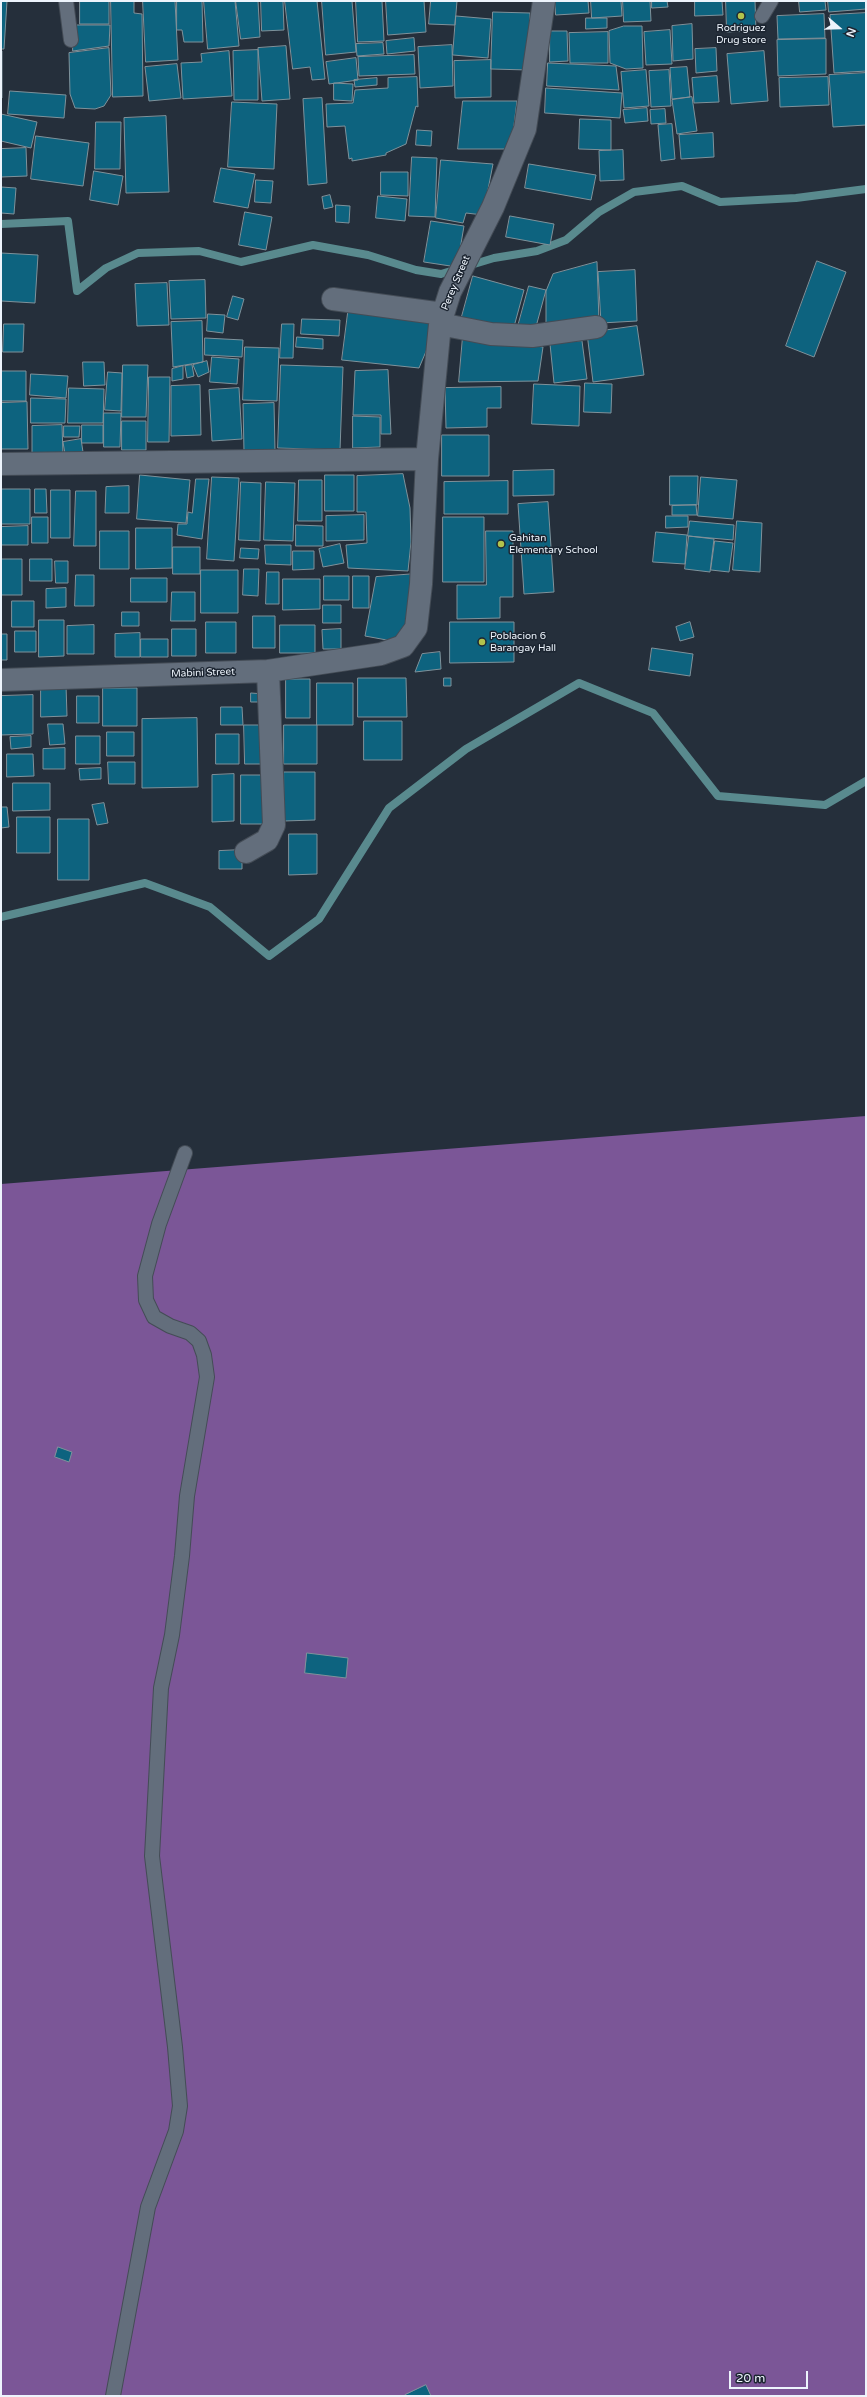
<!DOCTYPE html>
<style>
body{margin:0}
#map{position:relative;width:867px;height:2397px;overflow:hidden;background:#252f3b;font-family:"Varela Round",sans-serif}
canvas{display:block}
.frame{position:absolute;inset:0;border:2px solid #edf4fc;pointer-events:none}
.north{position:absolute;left:819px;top:8px;width:40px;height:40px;-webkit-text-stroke:3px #1c2531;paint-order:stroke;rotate:110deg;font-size:11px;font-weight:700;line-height:16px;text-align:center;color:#edf4fc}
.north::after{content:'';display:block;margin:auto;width:14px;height:18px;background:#edf4fc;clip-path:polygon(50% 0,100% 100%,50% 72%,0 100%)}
.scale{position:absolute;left:729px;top:2371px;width:79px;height:18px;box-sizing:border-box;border:2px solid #edf4fc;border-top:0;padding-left:5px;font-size:12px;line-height:14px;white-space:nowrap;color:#edf4fc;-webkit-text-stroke:3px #1c2531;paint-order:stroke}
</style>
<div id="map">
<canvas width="867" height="2397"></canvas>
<div class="frame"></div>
<div class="north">N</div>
<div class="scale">20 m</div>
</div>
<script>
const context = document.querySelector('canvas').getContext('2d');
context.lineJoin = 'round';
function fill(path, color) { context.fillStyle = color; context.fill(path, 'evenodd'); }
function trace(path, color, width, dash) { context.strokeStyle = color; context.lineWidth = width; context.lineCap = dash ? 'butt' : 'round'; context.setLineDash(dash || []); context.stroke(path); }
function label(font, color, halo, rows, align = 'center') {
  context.font = font + ' "Varela Round",sans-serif'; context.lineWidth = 3; context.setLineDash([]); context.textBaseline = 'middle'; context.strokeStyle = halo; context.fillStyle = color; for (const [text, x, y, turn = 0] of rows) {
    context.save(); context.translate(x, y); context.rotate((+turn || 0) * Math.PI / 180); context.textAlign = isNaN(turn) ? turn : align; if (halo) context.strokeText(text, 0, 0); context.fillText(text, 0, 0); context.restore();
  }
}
fill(new Path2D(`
 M866,1116V2396H1V1184Z`), '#7b5697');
trace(new Path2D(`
 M1,224L68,221L77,291L106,268L138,253L199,251L241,262L313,245L368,255L416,270L441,274L494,258L537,251L566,240L599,212L634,192L682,186L720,202L796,198L866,189
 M1,917L145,883L210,907L269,956L319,919L389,808L466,749L579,683L653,713L718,796L825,805L866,781`), '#598a8e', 8);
const building = new Path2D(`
 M1,1H7L4,49H1Z
 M80,1H109V24H80Z
 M111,1H134V13L142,14L143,96L113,97Z
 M143,1H175L178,60L146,62Z
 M177,1H202L203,42H184L182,30H177Z
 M204,1H235L239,46L208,49Z
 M236,1H258L260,37L241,39Z
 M261,1H283L284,30L262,31Z
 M285,1H317L325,79L312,80L310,67L293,69Z
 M322,1H352L356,52L326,55Z
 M356,1H382L384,41L358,42Z
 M386,1H424L426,32L388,35Z
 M431,1H457L455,25L429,24Z
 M555,1H588L589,13L556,15Z
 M591,1H621L622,16L592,18Z
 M623,1H650L651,21L624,22Z
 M652,1H667L668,7L652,8Z
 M695,1H722L723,15L695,16Z
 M726,1H755L756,31L727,32Z
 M799,1H825L826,10L800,12Z
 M828,1H866V9L829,12Z
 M493,12L530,13L528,70L491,69Z
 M866,13V71L834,73L830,15Z
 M824,14L825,38L778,39L777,16Z
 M456,16L491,19L488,58L453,55Z
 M586,18H607V28L586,29Z
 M692,24L693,59L673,61L672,26Z
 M73,25H110L109,46L73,51Z
 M624,26H642L643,68L626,69L610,63L609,31Z
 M670,30L672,64L646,65L644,32Z
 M550,31H567L568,61L550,62Z
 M608,32V63H570L569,33Z
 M414,38L415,51L387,54L386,41Z
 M826,39V74L778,76L777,40Z
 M383,43L384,54L357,56L356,44Z
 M452,45L453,86L420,88L418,47Z
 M286,46L290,99L262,101L258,48Z
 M109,48L111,95L104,106L95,109L75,108L70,94L69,53Z
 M716,48L717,71L696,73L695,49Z
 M258,50V100H234L233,51Z
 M1,51H2V98H1Z
 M229,51L232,96L183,99L181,63L202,62L201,54Z
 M764,51L768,101L731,104L727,54Z
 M414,55L415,74L359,76L358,57Z
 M356,58L358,80L329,84L326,62Z
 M491,60V97L455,98L454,61Z
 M548,63L616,66L619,90L547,86Z
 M177,64L181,98L149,101L145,67Z
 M687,67L690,97L672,99L670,68Z
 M646,70L649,106L624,108L621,72Z
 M669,70L671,106L651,107L649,71Z
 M866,73V125L833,127L829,75Z
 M717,76L719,102L694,103L692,78Z
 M417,77L418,107L416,106L406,144L386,153V155L352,161V158L349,159L345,126L327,127L326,104L353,103L355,90L388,88V78Z
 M828,77L829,105L780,107L779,78Z
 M377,78V85L355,87L354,80Z
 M334,83L353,84L352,101L334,100Z
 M546,88L622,93L620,118L545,113Z
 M10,91L66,95L64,118L8,114Z
 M692,97L697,131L677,134L672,100Z
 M322,98L327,183L308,185L303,99Z
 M463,101H517L511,149H458Z
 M232,102L277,104L274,169L228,167Z
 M647,108L648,121L625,123L623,110Z
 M665,109L666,123L651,124L650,110Z
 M1,114L37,122L31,148L1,141Z
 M166,116L169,192L126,193L124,118Z
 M580,119L611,120V150L579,149Z
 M96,122H121L120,169H95Z
 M672,124L675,159L661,161L658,125Z
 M417,130L432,131L431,146L416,145Z
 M713,133L714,157L681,159L679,135Z
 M36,136L89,143L83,186L31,179Z
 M26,148L27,176L1,177V149Z
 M623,150L624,180L600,181L599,151Z
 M412,157L437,158L435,217L409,216Z
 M441,160L493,164L483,215L466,213L463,223L436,218Z
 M529,164L596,175L591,200L525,188Z
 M221,168L255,174L248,208L214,202Z
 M94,171L123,176L118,205L90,200Z
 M381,172H408V196L381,195Z
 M256,180L273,181L271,203L255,202Z
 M1,187L16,188L14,214L1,213Z
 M330,195L333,207L324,209L322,197Z
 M378,196L407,199L405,221L376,218Z
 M336,205L350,206L349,223L336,222Z
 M245,212L272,217L266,250L239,245Z
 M510,216L554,224L550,245L506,237Z
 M431,221L464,226L457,267L424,262Z
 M1,253L38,255L35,303L1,301Z
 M817,261L846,272L814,357L786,346Z
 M597,262L599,322L546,333V291L553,274Z
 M635,270L637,321L601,323L598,272Z
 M473,276L524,290L512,334L461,320Z
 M205,280L206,318L171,319L169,281Z
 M167,283L169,325L137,326L135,284Z
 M529,286L546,290L534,334L517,330Z
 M233,296L244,299L238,320L227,317Z
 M349,305L441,316L419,368L342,360Z
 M208,314L225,315L223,333L207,331Z
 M302,319L340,320L339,336L301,334Z
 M202,321L203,362L173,367L171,322Z
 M4,324H24L23,352H3Z
 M282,324H294L293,358H280Z
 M637,326L644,375L593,382L587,333Z
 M463,336L543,347L538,381L459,382Z
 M297,337L323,339V349L296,347Z
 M205,338L243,340L242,357L205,355Z
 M582,341L587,379L554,383L550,344Z
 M245,347L279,348L277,401L243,400Z
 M212,357L239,359L237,384L210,382Z
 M207,361L209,372L198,377L193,365Z
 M83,362H104L105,385L84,386Z
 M123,365H148L146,417H122Z
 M192,365L194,376L187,378L185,366Z
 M281,365L343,367L340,450L278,448Z
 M183,366V379L172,381V369Z
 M388,370L391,434H381V415H353L355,371Z
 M1,371H26V401H1Z
 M108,372L122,373L121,411L105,410Z
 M31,374L68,376L66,398L30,395Z
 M149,377H170L169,442H148Z
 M585,383L612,384L611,413L584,412Z
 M534,384L580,386L579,426L532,424Z
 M200,385L201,435L171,436V386Z
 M501,387V408H487V427L446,428L445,388Z
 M69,388L104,389L103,423H68Z
 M239,388L242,439L212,441L209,390Z
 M31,398L66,399L65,423H31Z
 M27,402L28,449H1V403Z
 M274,403L275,451L244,452L243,404Z
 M104,413H121L120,447H104Z
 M353,416L380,417V447L353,448Z
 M122,421H146V450H122Z
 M62,425L63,455H32V426Z
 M82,425H103V443H82Z
 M64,426H80L79,437H64Z
 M442,435H489V476H442Z
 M81,439L83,452L65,454L63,442Z
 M554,470V495L513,496V471Z
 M403,474L410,508L411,542L408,571L348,568L346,545L367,543L366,512H357V476Z
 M140,475L190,480L186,523L137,519Z
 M325,475H354V511H325Z
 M670,476H698L697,505H670Z
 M212,477L239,478L234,561L207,559Z
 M701,477L737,480L733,519L698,516Z
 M196,479H209L202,539L177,535L178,524H187L188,512L192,513Z
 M299,480H322V521H298Z
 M508,481V514H444V482Z
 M241,482L261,483L260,541L239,540Z
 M266,482L295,483L293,541L264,540Z
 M129,486V513H105L106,487Z
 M2,489H30V524H2Z
 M35,489H46L47,513H35Z
 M51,490H70V538H51Z
 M76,491H96V546H74Z
 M548,502L554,592L524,594L518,504Z
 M696,505L697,515H672V506Z
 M364,515V540L326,541V516Z
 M666,516H688V527L666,528Z
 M32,517H48V543H32Z
 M443,517H484V582H443Z
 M690,521L734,525L733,540L688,536Z
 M737,521L762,523L760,572L733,570Z
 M296,525L323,526V546H296Z
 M28,526V545H1V527Z
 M136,528H172V568L136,569Z
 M100,531H129V569H100Z
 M486,531H513V597H500V618L457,619V585H486Z
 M656,532L687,535L685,564L653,562Z
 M689,536L714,539L710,572L685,569Z
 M715,541L733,543L729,572L711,570Z
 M340,544L344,563L323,567L319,549Z
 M265,545H291V565L266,564Z
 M173,547H200V574H173Z
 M241,548L259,549L258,559L240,558Z
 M293,551H314V569L293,570Z
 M1,559H22V595H1Z
 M30,559H52V581H30Z
 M55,561H68V583H56Z
 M244,569H259L258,596L243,595Z
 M201,570H238V613H201Z
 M267,572H279V604H266Z
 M415,574L403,643L365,636L376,577Z
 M76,575H94V606H75Z
 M324,576H349V600H324Z
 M353,576H369V608H353Z
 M131,578H167V602H131Z
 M283,579H320V609L283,610Z
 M66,588V607L46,608V589Z
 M172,592H195V621H171Z
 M12,601H34V627H12Z
 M323,605H341V623H323Z
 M122,612H139V626H122Z
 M253,616H275V648H253Z
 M39,620H64V656L39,657Z
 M206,622H236V653H206Z
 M450,622H514V662L450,663Z
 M690,622L694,637L680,641L676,627Z
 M94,625V654H67V626Z
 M280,625H315V653H280Z
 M172,629H196V656H172Z
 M341,629V649H323L322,630Z
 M15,631H36V652H15Z
 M140,633V657H115V634Z
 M1,634H7V660H1Z
 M141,639H168V657H141Z
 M652,648L693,654L690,676L649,670Z
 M440,652L441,669L415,672L422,654Z
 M358,678H406L407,717H358Z
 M444,678H451V686H444Z
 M286,679H310V718H286Z
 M317,683H353V725H317Z
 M41,685H66L67,716L41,717Z
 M103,688H137V726H103Z
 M251,693L265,694V702H251Z
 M33,695V734L1,735V696Z
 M77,696H99V723H77Z
 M221,707H242L243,725H221Z
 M197,718L198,787L142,788V719Z
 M364,721H402V760H364Z
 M48,724H63L65,744L50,745Z
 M244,725H265V764H245Z
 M284,725H317V764H284Z
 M107,732H134V756H107Z
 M216,734H239V764H216Z
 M31,736V747L11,749L10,737Z
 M76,736H100V764H76Z
 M65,748V769H43V749Z
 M7,754H33L34,776L7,777Z
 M108,762H135V784H109Z
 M101,768V779L80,780L79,769Z
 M284,772H315V820L284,821Z
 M234,774V821L212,822V775Z
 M241,775H269V824H241Z
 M13,783H50V810L13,811Z
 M104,803L108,823L97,825L92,805Z
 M1,807H7L9,827L1,828Z
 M17,817H50V853H17Z
 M58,819H89V880H58Z
 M289,834H317V874L289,875Z
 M242,850V869H219V851Z
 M58,1447L72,1452L69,1462L55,1457Z
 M307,1653L348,1658L346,1678L305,1673Z
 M426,2385L431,2396H405V2395Z`);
fill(building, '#0d637f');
trace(building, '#7f929b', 1);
const lane = new Path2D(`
 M66,1L71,40
 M762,16L771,1
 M113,2396L148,2207L176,2131L180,2106L175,2047L152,1856L161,1688L172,1635L182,1556L187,1496L207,1377L204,1355L199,1341L190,1333L170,1326L154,1317L146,1300L145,1276L159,1224L185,1153`);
const street = new Path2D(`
 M333,299L443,314
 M440,324L491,334L532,336L596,327
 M1,464L427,459
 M1,680L268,671L381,654L403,646L416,628L421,584L427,459L440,324L450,292L493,207L525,129L544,1
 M246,852L267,840L274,825L268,671`);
trace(lane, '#444c56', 16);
trace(street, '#444c56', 24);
trace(lane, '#636e7c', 14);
trace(street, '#636e7c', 22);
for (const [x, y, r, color] of [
 [741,16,4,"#b2c34c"],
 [501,544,4,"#b2c34c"],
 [482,642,4,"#b2c34c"]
]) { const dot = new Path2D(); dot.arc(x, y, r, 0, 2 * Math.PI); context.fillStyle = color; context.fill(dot); trace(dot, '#1c2531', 1.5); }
label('10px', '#edf4fc', '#1c2531', [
 ["Rodriguez",741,28,"center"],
 ["Drug store",741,40,"center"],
 ["Gahitan",509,538],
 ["Elementary School",509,550],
 ["Poblacion 6",490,636],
 ["Barangay Hall",490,648]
], 'left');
label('10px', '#edf4fc', '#1c2531', [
 ["Perey Street",456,283,-67],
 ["Mabini Street",203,673,-2]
]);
</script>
